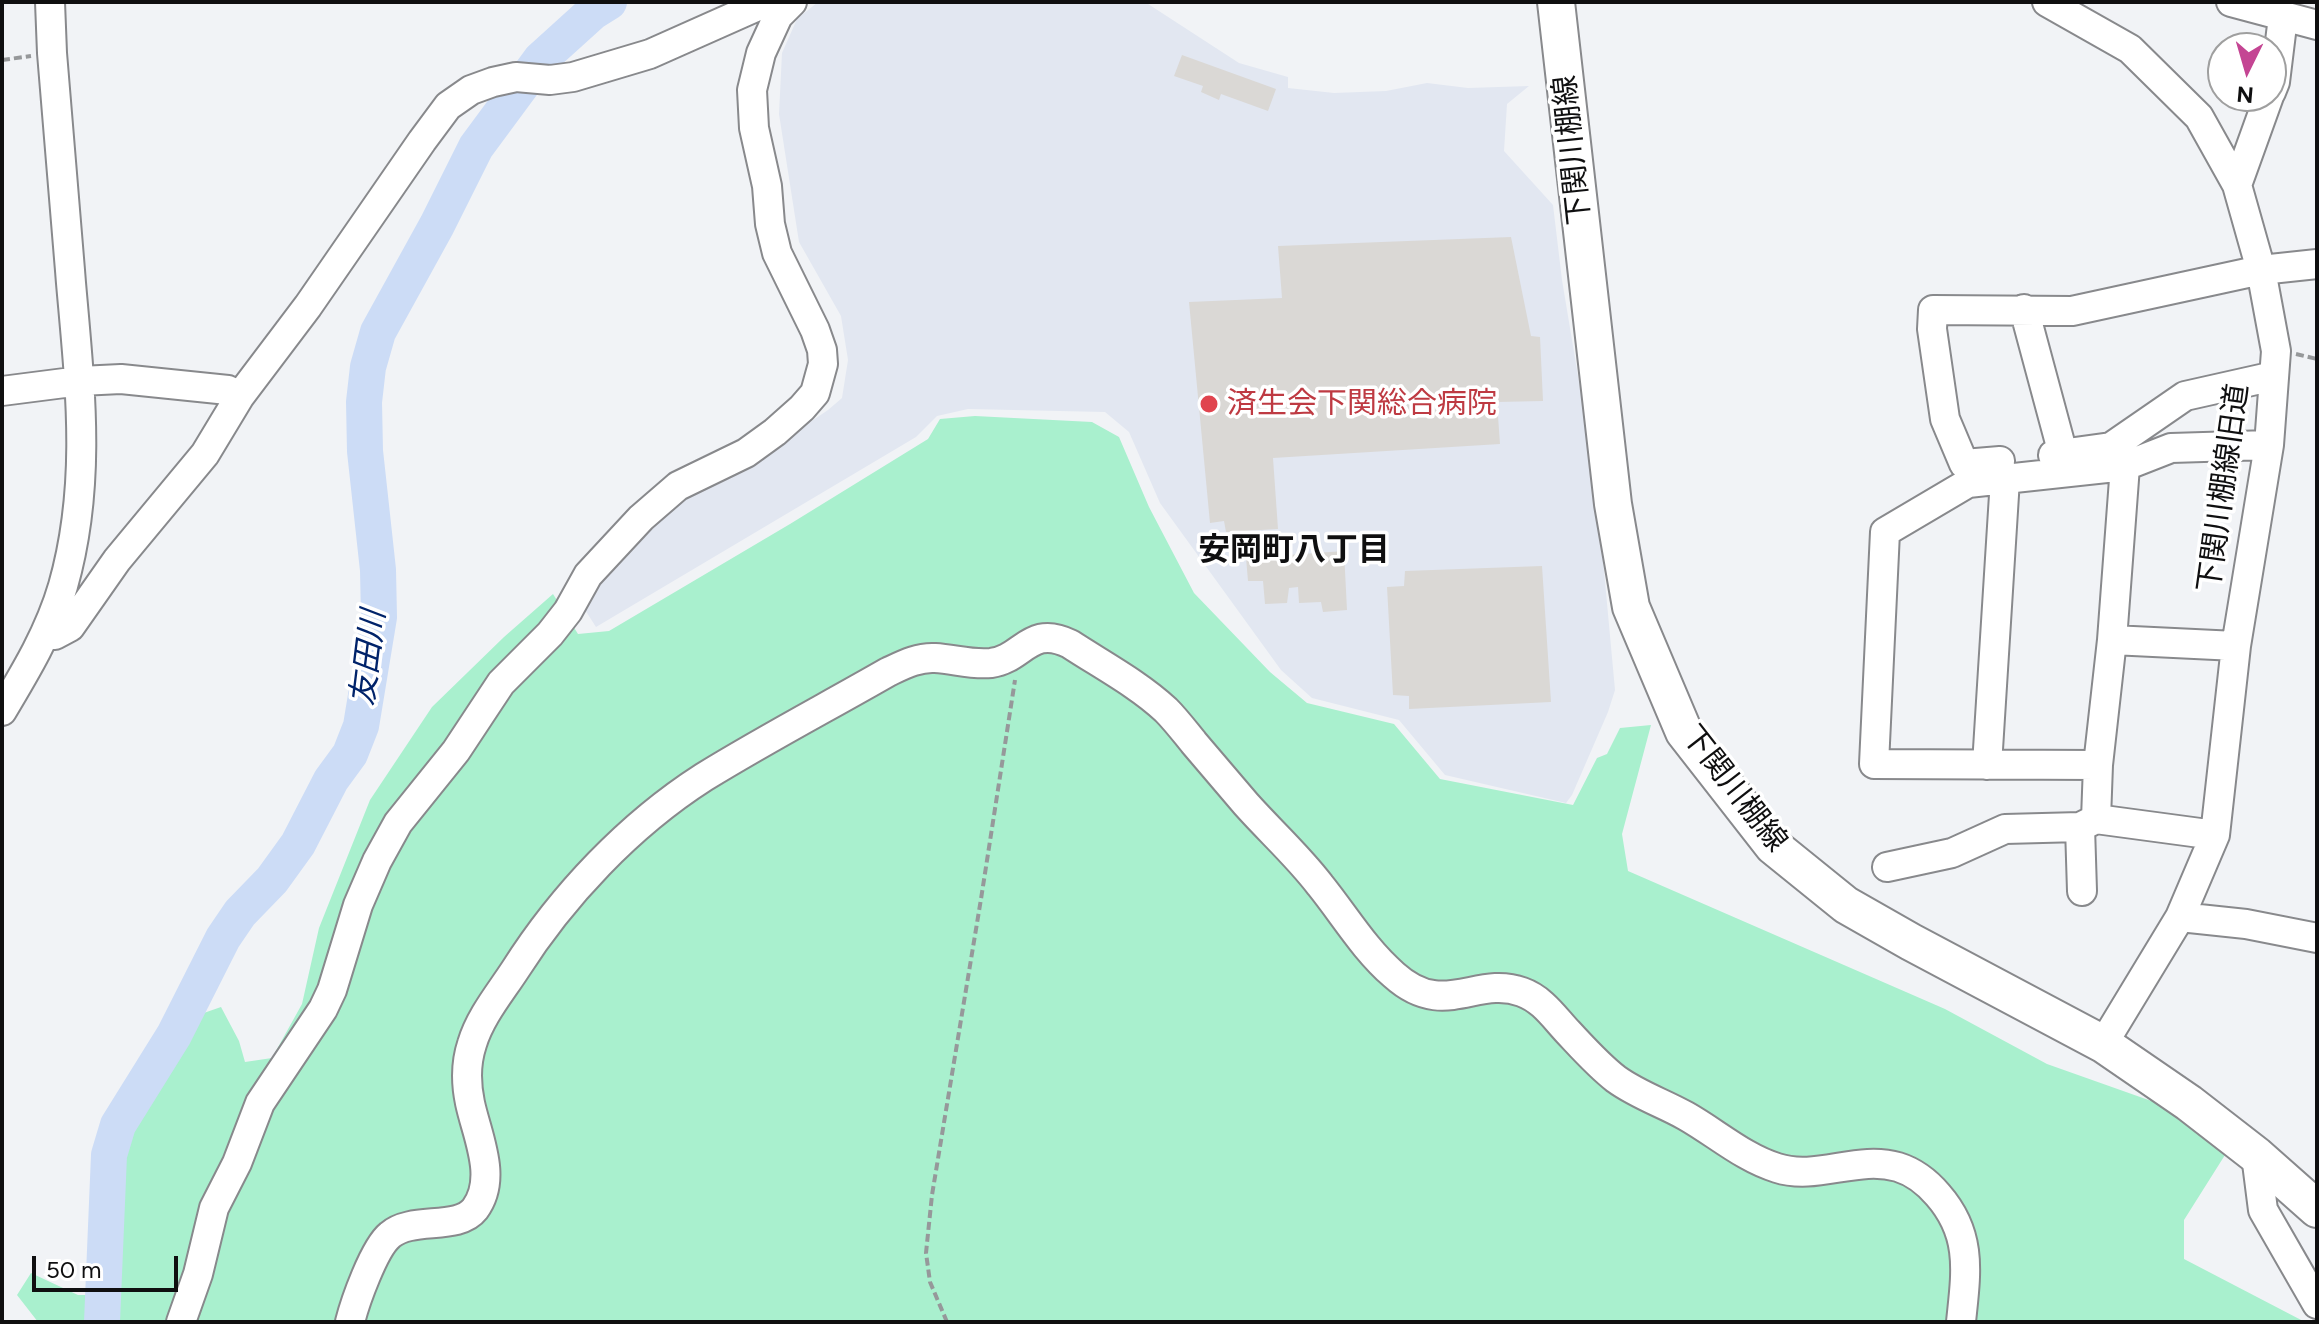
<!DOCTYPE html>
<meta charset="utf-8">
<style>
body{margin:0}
#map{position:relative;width:2319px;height:1324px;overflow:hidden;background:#f1f3f6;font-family:Figtree,sans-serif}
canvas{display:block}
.frame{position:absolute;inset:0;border:4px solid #0f0f10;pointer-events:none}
.north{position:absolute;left:2207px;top:32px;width:80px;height:80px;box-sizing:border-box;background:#fff;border:2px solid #9f9f9f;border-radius:50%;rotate:185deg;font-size:22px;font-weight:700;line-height:32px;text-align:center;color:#0f0f10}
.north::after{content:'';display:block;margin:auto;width:28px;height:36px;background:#c44593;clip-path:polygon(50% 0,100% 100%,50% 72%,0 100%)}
.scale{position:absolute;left:32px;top:1256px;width:146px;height:36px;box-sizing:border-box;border:4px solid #0f0f10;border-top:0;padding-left:10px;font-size:24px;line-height:28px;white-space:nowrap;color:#0f0f10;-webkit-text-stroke:6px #fff;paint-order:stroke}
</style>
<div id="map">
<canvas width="2319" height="1324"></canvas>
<div class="frame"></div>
<div class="north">N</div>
<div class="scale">50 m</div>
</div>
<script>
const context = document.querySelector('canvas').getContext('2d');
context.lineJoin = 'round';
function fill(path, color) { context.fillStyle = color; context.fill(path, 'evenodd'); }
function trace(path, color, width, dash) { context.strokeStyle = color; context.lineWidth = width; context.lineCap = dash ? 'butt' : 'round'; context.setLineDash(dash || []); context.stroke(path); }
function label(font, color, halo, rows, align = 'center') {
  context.font = font + ' Figtree,"Noto Sans JP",sans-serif'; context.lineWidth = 7; context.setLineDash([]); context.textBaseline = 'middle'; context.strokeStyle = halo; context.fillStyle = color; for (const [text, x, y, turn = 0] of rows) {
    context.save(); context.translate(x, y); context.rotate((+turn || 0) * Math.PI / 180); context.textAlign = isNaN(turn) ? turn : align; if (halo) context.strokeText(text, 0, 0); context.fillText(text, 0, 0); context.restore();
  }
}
fill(new Path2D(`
 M818,2H1145L1239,63L1288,77V88L1334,93L1386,91L1427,83L1468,88L1529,86L1507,104L1504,151L1553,205L1562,280L1596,484L1615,690L1608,712L1572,795L1566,803L1445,775L1399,720L1312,698L1281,670L1160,503L1129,432L1105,412L968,409L937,416L916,437L596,627L580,602L611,558L711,473L747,465L828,410L842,398L848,360L841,316L799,242L779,114L782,53L797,19Z`), '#e2e7f1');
fill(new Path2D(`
 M975,416L1092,422L1119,437L1149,507L1194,593L1270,672L1307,703L1394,724L1440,779L1573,805L1597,758L1607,754L1620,728L1651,725L1622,834L1628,871L1945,1009L2047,1064L2157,1103L2225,1155L2184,1220V1259L2305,1322H38L17,1295L31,1273L78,1295H117L114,1250L117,1171L142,1113L198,1015L221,1007L239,1041L245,1062L272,1058L302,1004L319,928L370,800L432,707L504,637L553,594L578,634L609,631L790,524L928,439L940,419Z`), '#a9f0ce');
trace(new Path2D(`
 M102,1322L109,1155L118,1125L174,1035L223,938L240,913L272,880L298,844L331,780L350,754L361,726L379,617L378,570L365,451L364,402L368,367L378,332L437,225L476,147L541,59L593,12L609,2`), '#ccdcf6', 36);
fill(new Path2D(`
 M1182,55L1276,89L1268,111L1221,94L1219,100L1201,92L1203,86L1174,76Z
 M1511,237L1531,336L1540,337L1543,401L1497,402L1500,444L1273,458L1278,529L1226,532L1224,521L1210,523L1189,302L1282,298L1278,246Z
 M1289,543L1288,555L1344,551L1347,610L1323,612L1321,602L1299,603L1298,587L1289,588L1287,603L1265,604L1263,581H1248L1245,546Z
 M1542,566L1551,702L1409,709V696L1393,695L1387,587L1404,586L1405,571Z`), '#dad8d5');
const minor = new Path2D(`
 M2047,2L2130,49L2199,117L2237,185L2261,270L2276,351L2269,445L2236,646L2215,835L2180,917L2103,1044
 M2231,2L2317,25
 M2271,92L2275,82L2283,17
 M2237,185L2269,96
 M2024,309L2063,454
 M2,391L80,381L121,379L228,390L240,396
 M2053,455L2111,447L2185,396L2274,376
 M2000,461L1964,464L1945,419L1932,329L1933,310L2072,311L2261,270L2317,264
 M46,632L55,635L70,627L117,560L205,454L240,396L308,306L422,141L448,106L471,90L493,82L516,77L550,80L573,77L650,54L767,2
 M2112,640L2125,466
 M2236,646L2112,640L2098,765L1874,764L1885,532L1968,483L2125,466L2171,448L2269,445
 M2,711C26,671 50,631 63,586C92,484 80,386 71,283C65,206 58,129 52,53L50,2
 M1987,765L2005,479
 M2098,765L2096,819L2215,835
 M2080,827L2082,891
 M1887,867L1952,853L2005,829L2080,827L2096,819
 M2180,917L2246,924L2317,938
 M2256,1155L2263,1210L2317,1304
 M181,1322L198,1274L214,1208L237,1163L260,1103L323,1009L332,990L358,905L377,861L398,823L456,751L501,683L550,634L568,611L588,575L641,518L678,486L746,453L775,432L802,408L815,393L823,364L822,350L815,330L777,253L770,224L767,186L754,128L752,90L761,53L778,16L792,2
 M350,1322C355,1302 374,1248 390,1235C412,1216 458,1231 475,1209C498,1178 477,1136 470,1103C466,1084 466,1062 472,1044C480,1017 500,993 515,970C562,896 629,825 704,777C764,740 827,707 888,672C903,665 918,657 935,658C954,659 971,665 991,663C1023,659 1030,624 1070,644C1102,665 1138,684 1166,710C1176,720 1185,732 1194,743C1211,763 1228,783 1246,804C1270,831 1298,856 1320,885C1345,916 1364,949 1394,975C1444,1020 1476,975 1522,992C1542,999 1554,1017 1568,1032C1583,1048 1598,1065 1616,1079C1638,1095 1663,1103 1686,1116C1716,1133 1744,1158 1777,1168C1817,1181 1857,1155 1898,1167C1914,1172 1927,1182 1938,1195C1973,1235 1966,1273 1961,1322`);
const major = new Path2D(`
 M1556,2L1613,504L1631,607L1684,732L1773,846L1846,905L1911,942L2103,1044L2189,1103L2256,1155L2317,1209`);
trace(minor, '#88898c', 32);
trace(major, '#88898c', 40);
trace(new Path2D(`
 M2,60L31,56
 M2296,354L2317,359
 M947,1322L930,1282L926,1253L932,1195L981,899L1015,680`), '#96989a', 4, [8, 4]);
trace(minor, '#fff', 28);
trace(major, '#fff', 36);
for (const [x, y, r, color] of [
 [1209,404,10,"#e0444e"]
]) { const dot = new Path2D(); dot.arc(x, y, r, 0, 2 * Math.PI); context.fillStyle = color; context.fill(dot); trace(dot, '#fff', 3); }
label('30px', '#0f0f10', '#fff', [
 ["下関川棚線",1573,150,-96],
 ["下関川棚線旧道",2224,488,-82],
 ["下関川棚線",1734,789,52]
]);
label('30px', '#be3a42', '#fff', [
 ["済生会下関総合病院",1227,404]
], 'left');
label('bold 32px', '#0f0f10', '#fff', [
 ["安岡町八丁目",1294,551]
]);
label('italic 32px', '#00236a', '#fff', [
 ["友田川",369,658,-83]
]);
</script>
